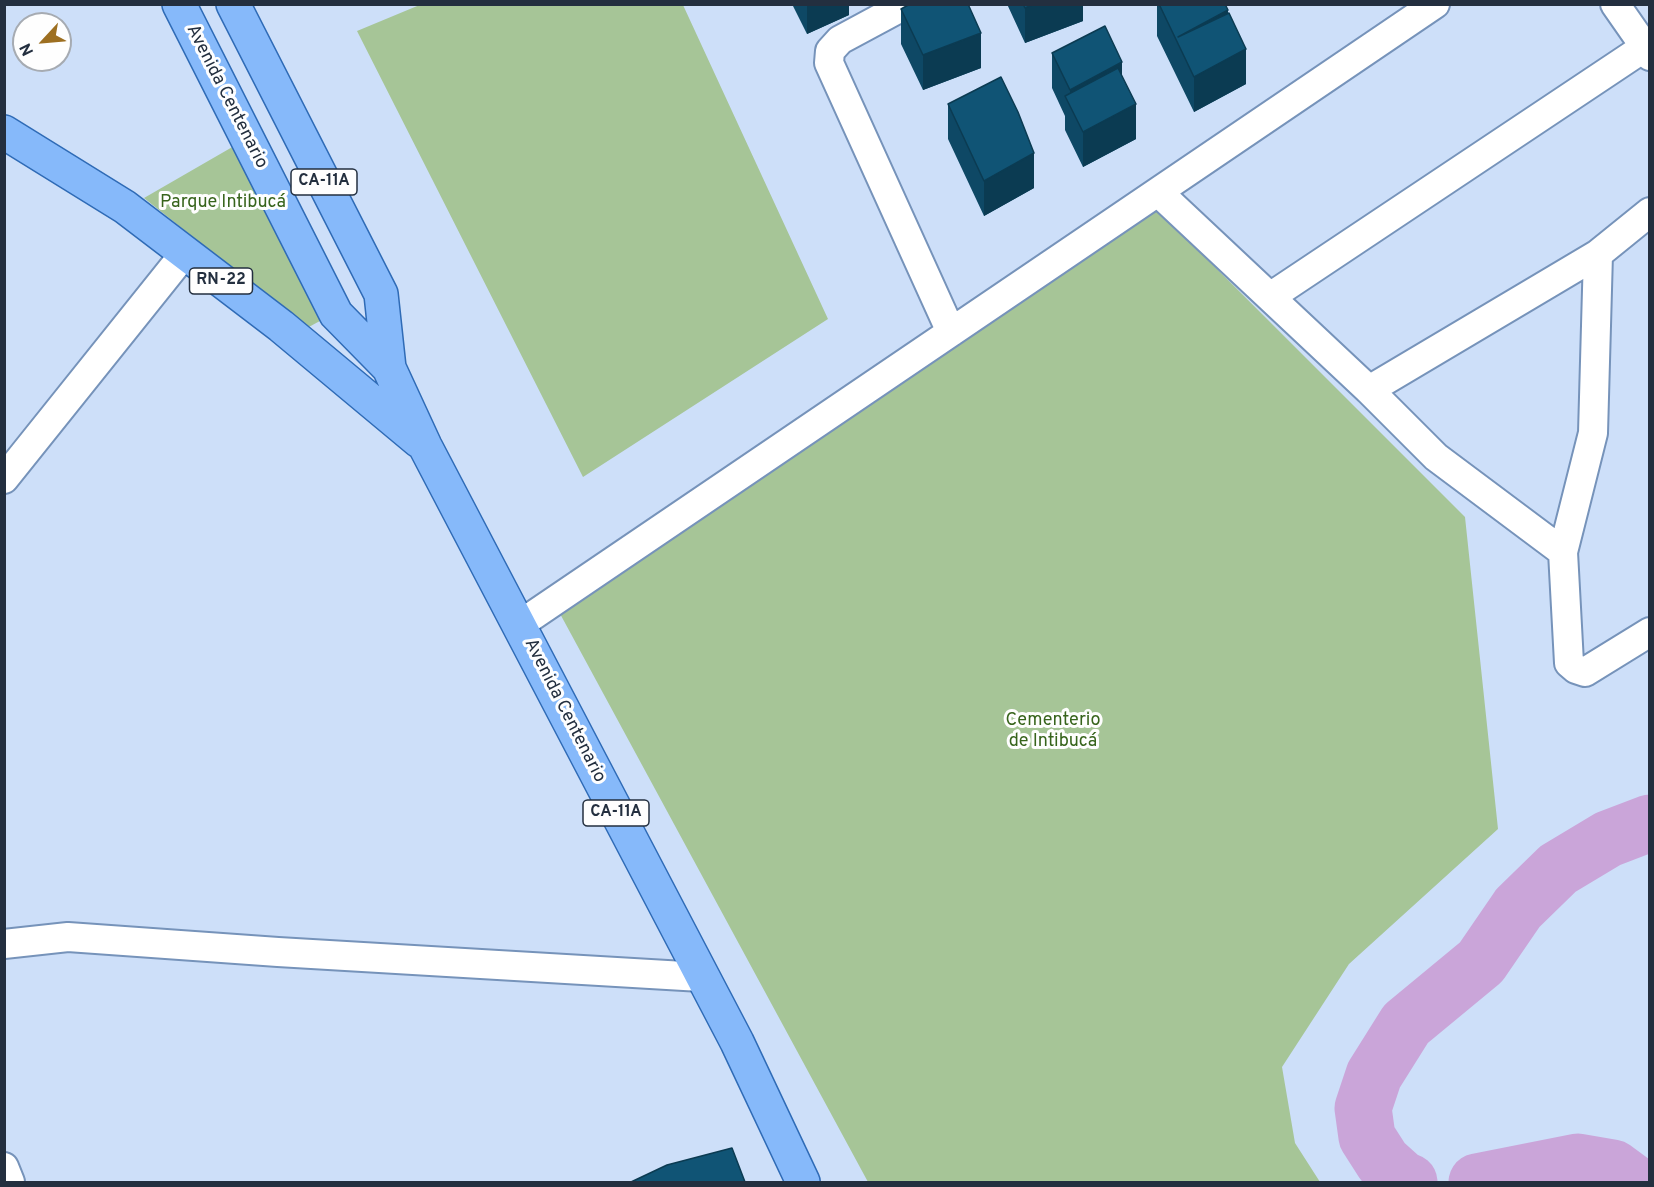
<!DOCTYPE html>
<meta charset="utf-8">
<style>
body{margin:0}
#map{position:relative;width:1654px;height:1187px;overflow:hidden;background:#cddff9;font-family:Overpass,sans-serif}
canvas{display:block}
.frame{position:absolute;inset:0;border:6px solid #232f3f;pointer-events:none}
.north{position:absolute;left:12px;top:12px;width:60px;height:60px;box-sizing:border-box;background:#fefefe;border:2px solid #a6abb2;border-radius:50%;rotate:244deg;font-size:16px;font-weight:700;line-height:24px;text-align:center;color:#232f3f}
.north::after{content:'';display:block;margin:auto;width:21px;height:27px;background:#9d6f21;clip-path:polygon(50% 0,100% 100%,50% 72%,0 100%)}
</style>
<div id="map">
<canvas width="1654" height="1187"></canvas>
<div class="frame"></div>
<div class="north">N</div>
</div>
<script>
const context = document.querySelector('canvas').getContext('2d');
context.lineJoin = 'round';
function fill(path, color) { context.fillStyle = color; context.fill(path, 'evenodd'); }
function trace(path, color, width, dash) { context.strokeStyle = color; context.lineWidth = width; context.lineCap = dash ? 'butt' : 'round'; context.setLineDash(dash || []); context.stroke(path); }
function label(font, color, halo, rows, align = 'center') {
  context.font = font + ' Overpass,sans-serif'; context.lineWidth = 6; context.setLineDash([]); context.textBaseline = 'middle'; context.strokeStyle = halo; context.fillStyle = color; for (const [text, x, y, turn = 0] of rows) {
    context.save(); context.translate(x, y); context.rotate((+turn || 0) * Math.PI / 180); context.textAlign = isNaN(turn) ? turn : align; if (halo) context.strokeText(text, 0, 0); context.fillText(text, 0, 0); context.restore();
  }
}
fill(new Path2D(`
 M422,4L683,5L828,319L583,477L357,31Z
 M241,142L329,316L307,328L144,198Z
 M1157,209L1465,517L1498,829L1349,964L1282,1067L1295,1143L1320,1182H868L558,610Z`), '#a6c597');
trace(new Path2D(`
 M1409,1182L1403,1180L1383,1162L1367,1137L1363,1108L1374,1075L1406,1024L1481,962L1518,908L1558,869L1608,839L1650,823
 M1477,1182L1578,1162L1613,1168L1632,1182`), '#caa5d9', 57);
const minor = new Path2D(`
 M907,4L840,40L830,51L829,63L951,332
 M1615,4L1645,47L1650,56
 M1158,192L1369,390L1436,457L1563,552
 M1598,254L1593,433L1563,552L1569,663L1576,669L1585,672L1650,632
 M1270,297L1645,47L1650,46
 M1369,390L1598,254L1650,212
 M4,479L185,253
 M519,625L1435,4
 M4,944L68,937L278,952L701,977
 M4,1167L10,1182`);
const primary = new Path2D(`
 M179,4L336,314L389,368
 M233,4L381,294L389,368L425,446L737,1042L803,1182
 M4,132L125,207L281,326L419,441`);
trace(minor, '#7693ba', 32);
trace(primary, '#2f6bb6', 36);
trace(minor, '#fff', 28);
trace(primary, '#86b9fa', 33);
fill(new Path2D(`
 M792,4H849V15L807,34Z
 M1007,4H1083V21L1025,43Z
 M1157,4H1225L1246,84L1194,112L1157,36Z
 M901,9L981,68L923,90L901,44Z
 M1052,53L1122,76L1136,139L1083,167L1065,130V116L1052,88Z
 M948,104L1034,188L984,216L948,139Z`), '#0e4865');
fill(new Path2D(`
 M807,4H849V15L807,34Z
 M1034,4H1083V21L1025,43V8Z
 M1228,10V45L1178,37Z
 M981,33V68L923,90V55Z
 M1246,49V84L1194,112V77Z
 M1122,62V97L1070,105V90Z
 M1136,104V139L1083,167V132Z
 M1034,153V188L984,216V181Z`), '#0b3b52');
const building = new Path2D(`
 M910,4H968L981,33L923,55L901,9Z
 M1023,4H1034L1025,8Z
 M1159,4H1225L1228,10L1178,37L1229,13L1246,49L1194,77Z
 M1105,26L1122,62L1070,90L1052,53Z
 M1118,68L1136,104L1083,132L1065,96Z
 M1001,77L1018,112L1034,153L984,181L948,104Z
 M732,1148L745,1182H631L667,1165Z`);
fill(building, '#105475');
trace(building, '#0b3b52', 1.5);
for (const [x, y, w] of [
 [324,182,66],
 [221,281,63],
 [616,813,66]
]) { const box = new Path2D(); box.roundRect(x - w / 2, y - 13, w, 26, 4.5); context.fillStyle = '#fefefe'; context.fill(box); trace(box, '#232f3f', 1.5); }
label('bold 16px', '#232f3f', null, [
 ["CA-11A",324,182],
 ["RN-22",221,281],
 ["CA-11A",616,813]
]);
label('18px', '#232f3f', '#fefefe', [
 ["Avenida Centenario",226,97,63],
 ["Avenida Centenario",564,711,63]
]);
label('18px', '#37641c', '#fefefe', [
 ["Parque Intibucá",223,203],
 ["Cementerio",1053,721],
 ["de Intibucá",1053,742]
]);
</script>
